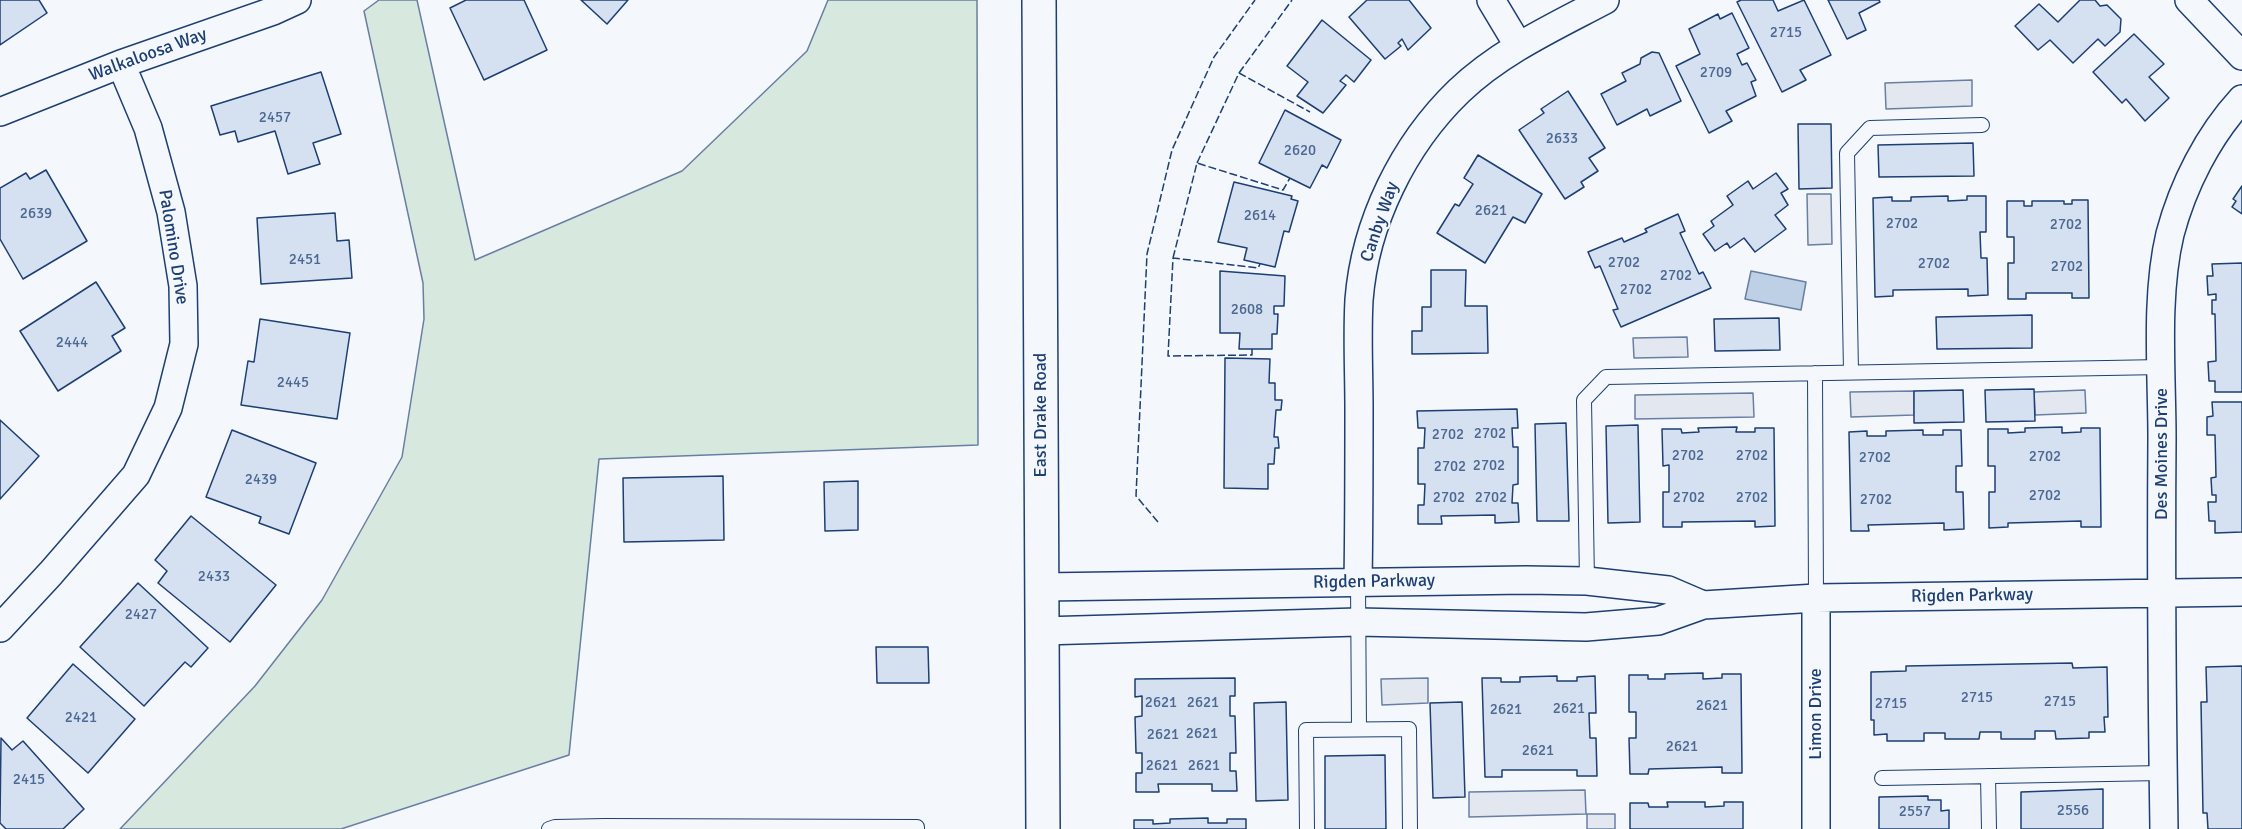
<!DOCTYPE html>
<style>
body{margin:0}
canvas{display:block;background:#f4f7fb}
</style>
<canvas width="2242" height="829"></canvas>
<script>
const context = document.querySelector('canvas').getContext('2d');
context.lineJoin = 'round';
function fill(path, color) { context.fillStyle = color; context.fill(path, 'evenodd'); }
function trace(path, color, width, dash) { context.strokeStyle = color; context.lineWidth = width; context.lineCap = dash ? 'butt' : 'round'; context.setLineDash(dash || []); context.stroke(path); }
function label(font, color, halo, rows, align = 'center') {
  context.font = font + ' Signika,sans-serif'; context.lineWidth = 4.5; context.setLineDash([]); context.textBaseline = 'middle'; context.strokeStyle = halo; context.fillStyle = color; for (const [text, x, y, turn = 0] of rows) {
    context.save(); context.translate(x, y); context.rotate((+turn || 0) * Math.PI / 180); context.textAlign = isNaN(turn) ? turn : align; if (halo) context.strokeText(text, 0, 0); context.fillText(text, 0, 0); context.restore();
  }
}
const green = new Path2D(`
 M379,0H417L475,260L682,171L807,51L828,0H977L978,445L599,459L569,755L341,829H120L255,686L322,600L402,457L424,319L423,283L364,11Z`);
fill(green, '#d7e8df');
trace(green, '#687fa3', 1.5);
const parking = new Path2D(`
 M1972,80V106L1886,109L1885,83Z
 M1807,194H1831L1832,244L1808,245Z
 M1687,337L1688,357L1634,358L1633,338Z
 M2085,390L2086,413L2035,415L2034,392Z
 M1914,391V415L1851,417L1850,392Z
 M1753,393L1754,417L1635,419V395Z
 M1428,678V703L1382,705L1381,679Z
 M1585,790L1586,814L1469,817V792Z
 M1587,814H1615V829H1587Z`);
fill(parking, '#e3e8f0');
trace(parking, '#687fa3', 1.5);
const water = new Path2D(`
 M1751,271L1806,282L1801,310L1745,299Z`);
fill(water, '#bed0e5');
trace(water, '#687fa3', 1.5);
const building = new Path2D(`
 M0,0H39L47,13L0,45Z
 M466,0H524L547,50L484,80L450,8Z
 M581,0H628L607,24Z
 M1367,0H1409L1431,28L1408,50L1402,39L1398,43L1401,46L1385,59L1349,17Z
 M1741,0H1773L1778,11L1804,0L1831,55L1800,70L1806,80L1782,92L1737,2Z
 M1828,0H1879L1880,2L1859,13L1866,30L1847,39Z
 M2080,0H2095L2100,6L2107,5L2121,19L2120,32L2105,46L2098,39L2073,63L2050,40L2038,50L2015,26L2039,4L2058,22Z
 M1732,13L1749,48L1737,54L1742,65L1747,63L1756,80L1751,82L1756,96L1726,111L1732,121L1709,133L1676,66L1700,54L1689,29L1718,14L1720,19Z
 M1322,20L1371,60L1354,82L1346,75L1340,81L1346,85L1323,113L1297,96L1308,82L1287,66Z
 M2134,34L2164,64L2149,77L2169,98L2145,121L2126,99L2122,103L2093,72Z
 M1652,52L1659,53L1681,101L1650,116L1647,109L1617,125L1601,94L1626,81L1622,73L1640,64L1641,58Z
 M321,72L341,134L313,143L320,164L288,174L275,131L238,142L235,131L220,135L211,106Z
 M1568,91L1605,148L1589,158L1598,171L1581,182L1584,187L1565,199L1519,130L1544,113L1541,109Z
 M1285,110L1341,140L1327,168L1322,165L1310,188L1259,163Z
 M1798,124H1831L1832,188L1799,189Z
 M1973,143L1974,176L1879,177L1878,145Z
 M1478,155L1542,194L1525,223L1513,217L1485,263L1437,233L1455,204L1459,206L1473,184L1464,178Z
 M46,170L87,241L23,279L0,239V188L26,173L30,179Z
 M1776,173L1788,189L1781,193L1788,205L1775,215L1786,229L1755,252L1744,238L1730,248L1727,243L1715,251L1703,234L1714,226L1711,221L1733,205L1727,196L1748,181L1753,189Z
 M1234,182L1292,196L1291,199L1298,201L1289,232L1284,231L1275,267L1244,260L1247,248L1218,242Z
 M2242,186V214L2232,207L2236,201L2233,199Z
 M1948,196V201L1967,200V196H1986V232H1980L1981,258H1987L1988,295L1968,296V289L1893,290V296L1875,297L1873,198L1892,197V201H1911V197Z
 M2072,200H2088L2089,298H2072V293H2026V299H2008V263H2014V237H2007V201H2024V206H2032V201H2064V204H2072Z
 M335,213L337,241L349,240L352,278L261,284L257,218Z
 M1678,214L1685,231L1680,233L1699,274L1703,272L1711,288L1621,327L1613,310L1618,309L1600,266L1595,268L1588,252L1622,238L1624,242L1647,232L1645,229Z
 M2242,263V392H2215V381H2209L2208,362L2216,361L2215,314H2212V300H2216V294L2208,295L2207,276H2213L2212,264Z
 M1431,270H1466L1465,306H1487L1488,353L1412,354V331H1422V307H1431Z
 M1220,271L1285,276L1284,306H1274V314H1278L1277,334H1272V349H1239L1240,333H1220Z
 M96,282L125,328L112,336L121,351L58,391L20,331Z
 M2032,315V348L1937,349L1936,317Z
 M1779,318L1780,350L1715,351L1714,319Z
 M260,319L350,333L337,419L241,405L248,361L254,362Z
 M1225,358L1270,359L1269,383H1275V400H1282L1281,410H1276L1274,437H1278L1279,448H1275L1274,464H1268V489L1224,488Z
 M2034,389L2035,421L1986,422L1985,390Z
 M1963,390L1964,422L1914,423V391Z
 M2212,402H2242V532L2215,533V521H2209L2208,502H2216V495H2212L2211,478L2216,477L2215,435H2207V417L2213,416Z
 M1517,409L1518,428H1512L1513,447H1518V484L1513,485L1512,503H1518L1519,522L1495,523V515L1441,516L1442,524H1418V505H1424L1425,484H1418V448H1424L1425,428H1418L1417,411Z
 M0,420L39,456L0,499Z
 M1566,423L1569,521H1537L1535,424Z
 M1638,425L1640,522L1608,523L1606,426Z
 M1737,427L1736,432H1755V428H1774L1775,526L1755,527V521L1682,522V527H1663V492H1669V465L1663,466L1662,429H1681L1682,433L1699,432L1698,428Z
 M2062,427V433L2081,432V428H2100L2101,527H2081V521L2008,523V527L1989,528V492H1995V466H1988V429H2008V433L2025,432V428Z
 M232,430L316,463L289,534L259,523L261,517L206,497Z
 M1923,430V435H1943V430H1961L1962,466H1956V492H1963L1964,529L1944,530V523L1868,525L1869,531H1851L1849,432L1867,431V436H1886V431Z
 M723,476L724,540L624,542L623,478Z
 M858,481V530L825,531L824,482Z
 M191,516L276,585L230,642L158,583L167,571L155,560Z
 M138,583L208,648L191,667L185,662L144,706L80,647Z
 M876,647H928L929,683H877Z
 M2072,663L2073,668L2107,667L2108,717H2104L2105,732H2089V738L2056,739L2055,731H2035V739H2001V732H1980L1979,739H1945V733H1924V741H1887V734L1874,735V720H1871V672L1906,671V666Z
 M73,664L135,719L88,773L27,718Z
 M2242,666V829H2208L2207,813H2203L2201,702H2207L2206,667Z
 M1703,673V679L1722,678V674H1741L1742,773H1722V767L1649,769L1648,774H1630L1629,738H1636V712H1629V675H1648V679H1665V674Z
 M1557,676V681H1577V677L1595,676L1596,713H1589L1590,738H1596L1597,776H1577V770H1502V777H1485L1482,678H1501V682H1520V677Z
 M1235,678V696H1230V716H1235L1236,753H1230V771H1236L1237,791H1212V784H1158L1159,792H1136V773H1142V753H1136L1135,717L1142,716V696L1135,697V679Z
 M1286,702L1288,800L1256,801L1254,703Z
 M1462,702L1465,797L1433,798L1430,703Z
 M1,738L12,750L23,741L84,809L63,829H6L0,823Z
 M1385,755L1386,829H1325V756Z
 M2103,789V829H2021V792Z
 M1928,796V800H1941V811L1949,810V829H1879V797Z
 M1667,802H1705V807L1724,806V802H1743V829H1630V803H1648L1649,807H1668Z
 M1208,818V823H1227V819H1246V829H1134V820H1153V824L1170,823V819Z`);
fill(building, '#d5e0f0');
trace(building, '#1d3f73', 1.5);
const lane = new Path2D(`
 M1851,372L1847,153L1870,128L1982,125
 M1815,373L1816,598
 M1587,581L1584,400L1606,377L2162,367
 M1358,582L1359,729
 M1988,776L1989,829
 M1882,778L2163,773
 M549,829L555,827L605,826L917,827V829
 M1307,829L1306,730L1409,729L1410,829`);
const street = new Path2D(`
 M1491,0L1518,45
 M2189,0L2242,56
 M0,112L121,64L273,11L297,0
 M1358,582C1359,525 1359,467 1359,409C1359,373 1357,336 1359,300C1365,223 1403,145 1459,91C1501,51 1554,27 1605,0
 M1042,587L1526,580L1587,581L1668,590L1703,605
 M1816,598V829
 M0,628L51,573L136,475L168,408L184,344L183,286L171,212L148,128L121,64
 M1042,631L1358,622L1586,627L1658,621L1703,605L1816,598L2242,592
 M2164,829C2162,699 2161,568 2162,438C2162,373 2155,297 2170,234C2183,185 2208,136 2242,99`);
const secondary = new Path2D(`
 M1039,0L1043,829`);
trace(lane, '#1d3f73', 16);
trace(street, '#1d3f73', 30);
trace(secondary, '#1d3f73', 36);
trace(lane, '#f4f7fb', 14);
trace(street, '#f4f7fb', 27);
trace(secondary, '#f4f7fb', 33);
trace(new Path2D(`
 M1239,73L1292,0
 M1197,163L1239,73L1310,112
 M1173,258L1197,163L1283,190L1290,178
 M1252,349V355L1168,356L1173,258L1258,268L1260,264
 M1158,522L1136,496L1147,254L1172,150L1214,57L1255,0`), '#1d3f73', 1.5, [8, 3]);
label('15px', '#4b6792', null, [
 ["2715",1786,33],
 ["2709",1716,73],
 ["2457",275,118],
 ["2633",1562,139],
 ["2620",1300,151],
 ["2621",1491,211],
 ["2639",36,214],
 ["2614",1260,216],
 ["2702",1902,224],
 ["2702",2066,225],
 ["2451",305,260],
 ["2702",1624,263],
 ["2702",1934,264],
 ["2702",2067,267],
 ["2702",1676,276],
 ["2702",1636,290],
 ["2608",1247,310],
 ["2444",72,343],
 ["2445",293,383],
 ["2702",1490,434],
 ["2702",1448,435],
 ["2702",1688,456],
 ["2702",1752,456],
 ["2702",2045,457],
 ["2702",1875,458],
 ["2702",1489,466],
 ["2702",1450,467],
 ["2439",261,480],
 ["2702",2045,496],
 ["2702",1449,498],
 ["2702",1491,498],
 ["2702",1689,498],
 ["2702",1752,498],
 ["2702",1876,500],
 ["2433",214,577],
 ["2427",141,615],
 ["2715",1977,698],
 ["2715",2060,702],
 ["2621",1161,703],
 ["2621",1203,703],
 ["2715",1891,704],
 ["2621",1712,706],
 ["2621",1569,709],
 ["2621",1506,710],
 ["2421",81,718],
 ["2621",1202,734],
 ["2621",1163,735],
 ["2621",1682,747],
 ["2621",1538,751],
 ["2621",1162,766],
 ["2621",1204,766],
 ["2415",29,780],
 ["2556",2073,811],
 ["2557",1915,812]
]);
label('18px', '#1d3f73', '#f4f7fb', [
 ["Walkaloosa Way",148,55,-20],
 ["Canby Way",1380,222,-71],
 ["Palomino Drive",173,247,81],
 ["East Drake Road",1041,415,-90],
 ["Des Moines Drive",2162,454,-90],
 ["Rigden Parkway",1374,582,-1],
 ["Rigden Parkway",1972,596,-1],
 ["Limon Drive",1816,714,-90]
]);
</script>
